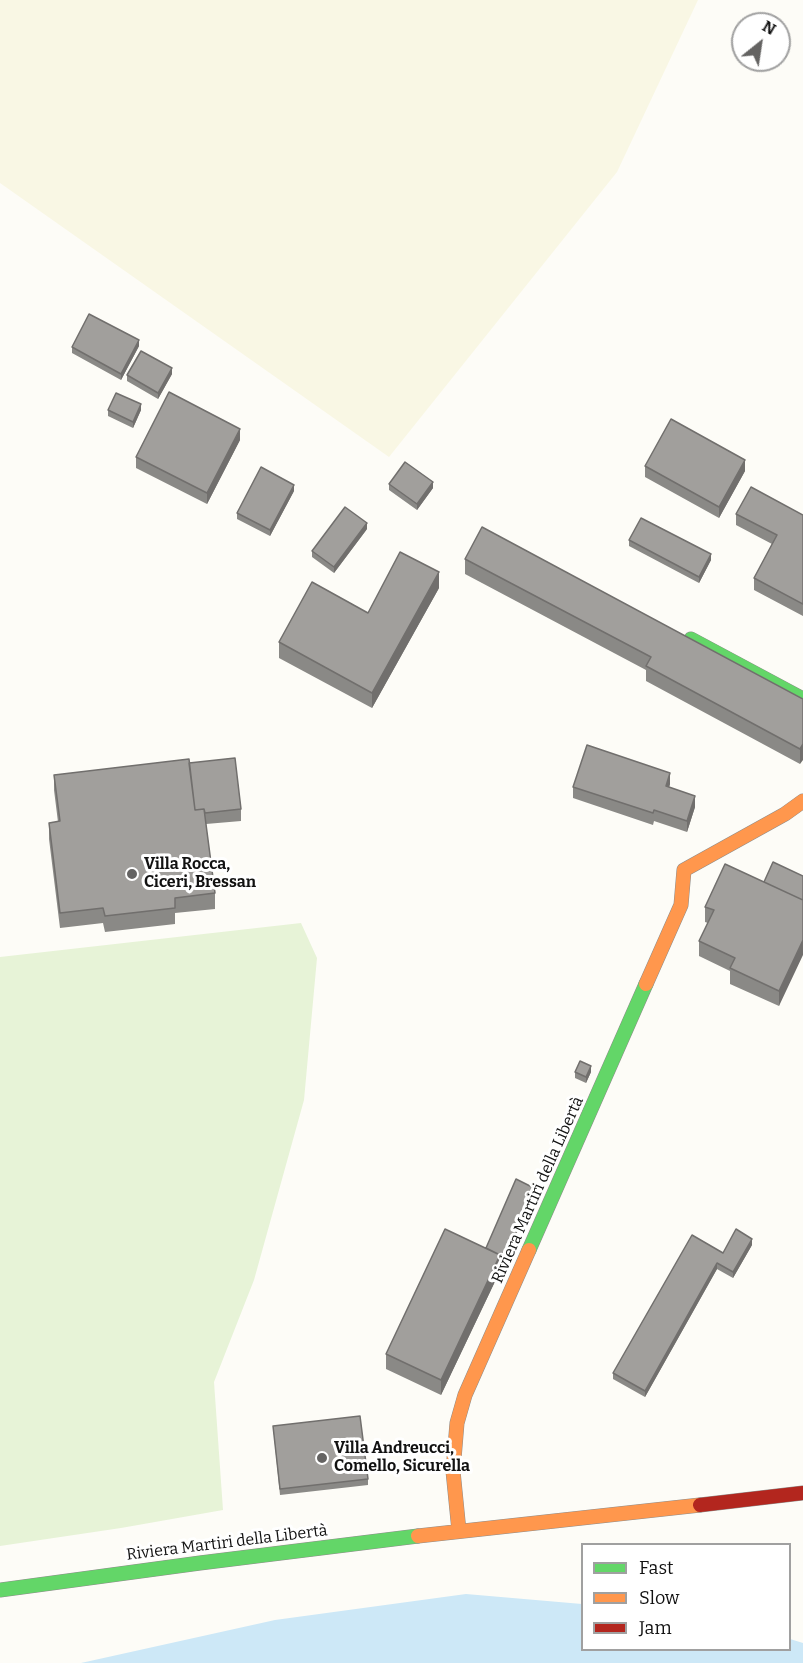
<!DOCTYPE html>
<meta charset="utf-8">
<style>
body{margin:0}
#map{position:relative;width:803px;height:1663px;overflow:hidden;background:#fdfcf7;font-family:Bitter,serif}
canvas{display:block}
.legend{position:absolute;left:581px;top:1543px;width:210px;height:108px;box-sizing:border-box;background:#fff;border:2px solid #a0a0a0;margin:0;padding:8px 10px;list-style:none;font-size:18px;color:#111}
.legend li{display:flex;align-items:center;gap:12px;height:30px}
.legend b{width:30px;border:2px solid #a0a0a0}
.north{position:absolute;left:731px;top:12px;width:60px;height:60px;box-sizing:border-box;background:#fff;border:2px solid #a0a0a0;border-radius:50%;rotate:30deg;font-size:16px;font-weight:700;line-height:24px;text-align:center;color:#111}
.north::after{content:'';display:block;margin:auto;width:21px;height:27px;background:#646362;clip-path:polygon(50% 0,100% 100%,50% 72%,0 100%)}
</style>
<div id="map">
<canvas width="803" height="1663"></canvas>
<ul class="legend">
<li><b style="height:8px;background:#63d668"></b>Fast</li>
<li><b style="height:8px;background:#ff974d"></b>Slow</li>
<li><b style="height:8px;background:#b3261e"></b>Jam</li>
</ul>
<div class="north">N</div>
</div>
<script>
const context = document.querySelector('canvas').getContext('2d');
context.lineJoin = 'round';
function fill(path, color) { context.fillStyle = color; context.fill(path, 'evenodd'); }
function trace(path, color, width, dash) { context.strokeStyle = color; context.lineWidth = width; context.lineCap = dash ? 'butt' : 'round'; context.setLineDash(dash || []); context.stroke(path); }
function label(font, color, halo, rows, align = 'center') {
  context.font = font + ' Bitter,serif'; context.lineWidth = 6; context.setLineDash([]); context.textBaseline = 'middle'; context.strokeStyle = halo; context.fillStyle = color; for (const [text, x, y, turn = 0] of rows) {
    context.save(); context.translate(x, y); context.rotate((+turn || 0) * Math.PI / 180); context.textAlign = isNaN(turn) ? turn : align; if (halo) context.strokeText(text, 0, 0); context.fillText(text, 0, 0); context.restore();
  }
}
fill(new Path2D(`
 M0,0H698L617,172L389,457L0,183Z`), '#f9f7e4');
fill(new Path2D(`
 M301,923L317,958L304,1100L254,1280L214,1382L223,1510L121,1528L0,1546V957Z`), '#e7f3d7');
fill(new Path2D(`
 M466,1594L582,1604V1650H790V1639L803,1643V1663H81L275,1620Z`), '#cde8f7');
const fast = new Path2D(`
 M691,639L803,699
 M529,1250L646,984
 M0,1590L200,1563L418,1536`);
const slow = new Path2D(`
 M646,984L681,905L684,870L785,814L803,801
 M459,1531L453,1471L457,1423L465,1395L529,1250
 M418,1536L700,1505`);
const jam = new Path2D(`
 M700,1505L803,1493`);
trace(fast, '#8e8d8b', 15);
trace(slow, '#8e8d8b', 15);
trace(jam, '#8e8d8b', 15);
trace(fast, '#63d668', 14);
trace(slow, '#ff974d', 14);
trace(jam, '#b3261e', 14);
fill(new Path2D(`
 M139,346L121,380L72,353V347Z
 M172,374L158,399L127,381V375Z
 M108,410H141L133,428L108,416Z
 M240,440L207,504L136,468V457Z
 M645,466L745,471L719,518L645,477Z
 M389,484L433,488L417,510L389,490Z
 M294,491L270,536L237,519V513Z
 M736,514L803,515V616L754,590V578L772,544L736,525Z
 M367,529L334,573L312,557V551Z
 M629,540L711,560L699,583L629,546Z
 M465,559L803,699L800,764L646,681V670L465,574Z
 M439,588L372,708L279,658V642Z
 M189,763L241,809V821L206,824L215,893V909L175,913V924L105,932L103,923L60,928L49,839V823L58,822L54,790V775Z
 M670,784L669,787L695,807L687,832L654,821L653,825L573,798V787Z
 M803,876L779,1006L730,984V971L699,956V941L708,923L705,922V907L764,882Z
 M575,1072H591L586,1083L575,1078Z
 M534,1194L500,1271L441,1395L386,1369V1354L486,1248Z
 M752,1245L733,1278L717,1269L645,1397L613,1379V1373L723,1253Z
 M273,1426L368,1479V1485L280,1495Z`), '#8a8986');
fill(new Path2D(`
 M139,340V346L121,380V374Z
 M172,368V374L158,399V393Z
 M141,404V410L133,428V422Z
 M240,429V440L207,504V493Z
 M745,460V471L719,518V507Z
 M433,482V488L417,510V504Z
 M294,485V491L270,536V530Z
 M367,523V529L334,573V567Z
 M711,554V560L699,583V577Z
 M439,572V588L372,708V693Z
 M803,744V760L800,764V749Z
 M670,773V784L666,797V786Z
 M695,796V807L687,832V821Z
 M803,940V955L779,1006V991Z
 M591,1066V1072L586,1083V1077Z
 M534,1188V1194L500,1271L441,1395V1380L500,1255Z
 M752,1239V1245L733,1278V1272Z
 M717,1263V1269L645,1397V1391Z`), '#716f6d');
const building = new Path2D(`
 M89,314L139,340L121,374L72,347Z
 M141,351L172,368L158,393L127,375Z
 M169,392L240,429L207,493L136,457Z
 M116,393L141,404L133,422L108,410Z
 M671,419L745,460L719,507L645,466Z
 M405,462L433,482L417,504L389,484Z
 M261,467L294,485L270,530L237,513Z
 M751,487L803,515V604L754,578L777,535L736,514Z
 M345,507L367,523L334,567L312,551Z
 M641,518L711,554L699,577L629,540Z
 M482,527L803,699V744L800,749L646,666L651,657L465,559Z
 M400,552L439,572L372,693L279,642L312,582L368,613Z
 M587,745L670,773L666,786L695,796L687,821L654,810L653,813L573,787Z
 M235,758L241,809L205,813L204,809L195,810L189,763Z
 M189,759L195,810L204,809L215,893L175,898V908L105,916L103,908L60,913L49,823L60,821L54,775Z
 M773,862L803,876V900L764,882Z
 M725,864L803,900V940L779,991L730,968L735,958L699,941L714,910L705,907Z
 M580,1061L591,1066L586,1077L575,1072Z
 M516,1179L534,1188L500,1265V1255L486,1248Z
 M445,1229L500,1255L441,1380L386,1354Z
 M736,1229L752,1239L733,1272L717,1263L645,1391L613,1373L692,1235L723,1253Z
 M360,1416L368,1479L280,1489L273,1426Z`);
fill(building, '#a19f9c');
trace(building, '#716f6d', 1.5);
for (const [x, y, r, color] of [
 [132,874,6,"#646362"],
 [322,1458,6,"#646362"]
]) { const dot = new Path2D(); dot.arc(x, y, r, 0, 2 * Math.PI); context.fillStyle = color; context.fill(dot); trace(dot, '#fff', 2); }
label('bold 16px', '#111', '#fff', [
 ["Villa Rocca,",144,865],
 ["Ciceri, Bressan",144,883],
 ["Villa Andreucci,",334,1449],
 ["Comello, Sicurella",334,1467]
], 'left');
label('16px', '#111', '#fff', [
 ["Riviera Martiri della Libertà",538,1190,-66],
 ["Riviera Martiri della Libertà",227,1543,-7]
]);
</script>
